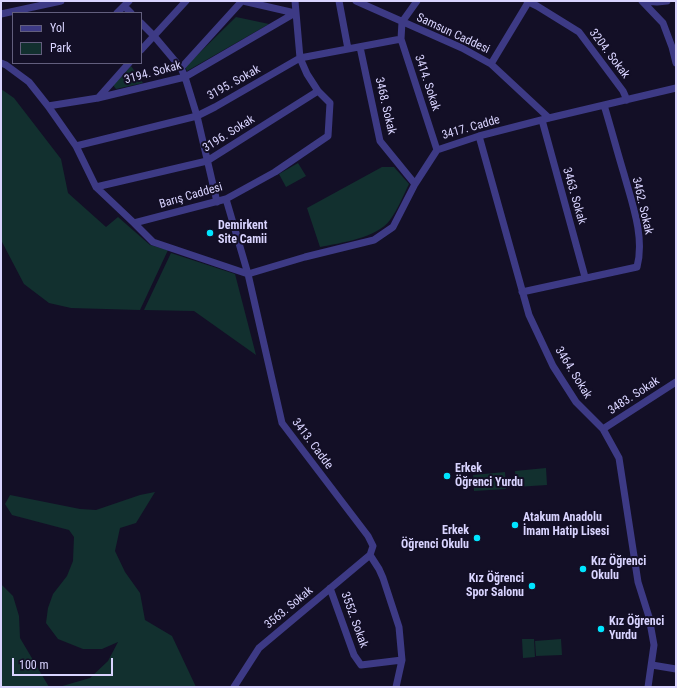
<!DOCTYPE html>
<meta charset="utf-8">
<style>
body{margin:0}
#map{position:relative;width:677px;height:688px;overflow:hidden;background:#130f26;font-family:"Roboto Condensed",sans-serif}
canvas{display:block}
.frame{position:absolute;inset:0;border:2px solid #d9d4ff;pointer-events:none}
.legend{position:absolute;left:12px;top:12px;width:130px;height:52px;box-sizing:border-box;background:#130f26;border:1px solid #625e7d;margin:0;padding:5px 7px;list-style:none;font-size:12px;color:#d9d4ff}
.legend li{display:flex;align-items:center;gap:8px;height:20px}
.legend b{width:20px;border:1px solid #625e7d}
.scale{position:absolute;left:12px;top:658px;width:101px;height:18px;box-sizing:border-box;border:2px solid #d9d4ff;border-top:0;padding-left:5px;font-size:12px;line-height:14px;white-space:nowrap;color:#d9d4ff;-webkit-text-stroke:3px #130f26;paint-order:stroke}
</style>
<div id="map">
<canvas width="677" height="688"></canvas>
<div class="frame"></div>
<ul class="legend">
<li><b style="height:5px;background:#3d3a85"></b>Yol</li>
<li><b style="height:11px;background:#12302f"></b>Park</li>
</ul>
<div class="scale">100 m</div>
</div>
<script>
const context = document.querySelector('canvas').getContext('2d');
context.lineJoin = 'round';
function fill(path, color) { context.fillStyle = color; context.fill(path, 'evenodd'); }
function trace(path, color, width, dash) { context.strokeStyle = color; context.lineWidth = width; context.lineCap = dash ? 'butt' : 'round'; context.setLineDash(dash || []); context.stroke(path); }
function label(font, color, halo, rows, align = 'center') {
  context.font = font + ' "Roboto Condensed",sans-serif'; context.lineWidth = 4; context.setLineDash([]); context.textBaseline = 'middle'; context.strokeStyle = halo; context.fillStyle = color; for (const [text, x, y, turn = 0] of rows) {
    context.save(); context.translate(x, y); context.rotate((+turn || 0) * Math.PI / 180); context.textAlign = isNaN(turn) ? turn : align; if (halo) context.strokeText(text, 0, 0); context.fillText(text, 0, 0); context.restore();
  }
}
fill(new Path2D(`
 M236,17L269,24L187,71L185,67Z
 M131,66L143,83L116,89L113,85Z
 M1,89L14,98L61,159L68,193L106,227L118,217L150,245L168,250L140,310L71,308L49,303L24,284L1,240Z
 M298,163L306,176L286,187L279,174Z
 M382,167H394L409,184C403,196 398,209 390,220C377,238 340,243 320,247L307,208Z
 M171,253L235,274L256,355L194,311L144,310Z
 M546,468L547,485L516,487L515,471Z
 M505,472L506,489L474,491L473,475Z
 M155,492L136,523L120,528L115,551L125,572L140,593L145,620L172,636L196,687H59L90,678L108,661L118,642L102,649H83L58,639L46,623L48,608L53,594L67,576L73,561L74,537L69,530L12,515L5,504L10,495L80,509L96,510L140,495Z
 M1,584L13,596L19,616L20,638L49,687H1Z
 M522,639H534L535,657L523,658Z
 M561,639L562,655L536,656L535,641Z`), '#12302f');
trace(new Path2D(`
 M243,1L295,13
 M339,1L348,49
 M356,1L462,48L491,64L549,118
 M417,1L402,22L401,39L437,150
 M527,1L537,6L579,32L623,91L627,100
 M642,1L663,23L672,47L676,63
 M644,1L657,2L667,1
 M124,6L131,13
 M117,13L129,1
 M1,14L61,1
 M141,23L154,36L181,68L185,77L197,116L217,202
 M360,47L380,141L415,184
 M141,50L186,1
 M1,63L6,65L29,82L48,106L76,146L96,187L134,223L226,199L275,172L328,136L330,103L318,91L307,74L300,58L295,1
 M491,64L529,1
 M181,68L242,1
 M98,98L129,63
 M48,106L98,98L185,77L295,13
 M542,120L585,277
 M479,136L529,315L553,366L576,402L603,429L619,458L638,582L649,617L654,645L648,687
 M76,146L197,116L215,107L300,58L401,39
 M96,187L207,161L318,91
 M226,199L248,274L282,423L368,536L373,546L370,555L379,569L383,578L399,627L402,660L396,687
 M134,223L153,242L248,274L305,257L374,240L393,227L415,184L437,150L479,136L549,118L676,88
 M522,292L637,267C645,237 632,203 624,174C617,151 611,128 604,105
 M603,429L676,382
 M330,588L354,655L361,665L402,660
 M652,665L676,669
 M234,687L259,648L370,555`), '#3d3a85', 7);
for (const [x, y, r, color] of [
 [210,233,4,"#00e5ff"],
 [447,476,4,"#00e5ff"],
 [515,525,4,"#00e5ff"],
 [477,538,4,"#00e5ff"],
 [583,569,4,"#00e5ff"],
 [532,586,4,"#00e5ff"],
 [601,629,4,"#00e5ff"]
]) { const dot = new Path2D(); dot.arc(x, y, r, 0, 2 * Math.PI); context.fillStyle = color; context.fill(dot); trace(dot, '#130f26', 1.5); }
label('12px', '#d9d4ff', '#130f26', [
 ["Samsun Caddesi",453,34,25],
 ["3204. Sokak",609,54,53],
 ["3194. Sokak",153,73,-15],
 ["3195. Sokak",234,83,-29],
 ["3414. Sokak",427,83,72],
 ["3468. Sokak",385,106,77],
 ["3417. Cadde",471,128,-16],
 ["3196. Sokak",229,134,-32],
 ["Barış Caddesi",191,196,-16],
 ["3463. Sokak",574,196,74],
 ["3462. Sokak",642,206,77],
 ["3464. Sokak",573,373,58],
 ["3483. Sokak",634,396,-33],
 ["3413. Cadde",312,444,53],
 ["3563. Sokak",289,608,-40],
 ["3552. Sokak",354,620,70]
]);
label('bold 12px', '#d9d4ff', '#130f26', [
 ["Demirkent",218,226],
 ["Site Camii",218,240],
 ["Erkek",455,469],
 ["Öğrenci Yurdu",455,483],
 ["Atakum Anadolu",523,518],
 ["İmam Hatip Lisesi",523,532],
 ["Erkek",469,531,"right"],
 ["Öğrenci Okulu",469,545,"right"],
 ["Kız Öğrenci",591,562],
 ["Okulu",591,576],
 ["Kız Öğrenci",524,579,"right"],
 ["Spor Salonu",524,593,"right"],
 ["Kız Öğrenci",609,622],
 ["Yurdu",609,636]
], 'left');
</script>
